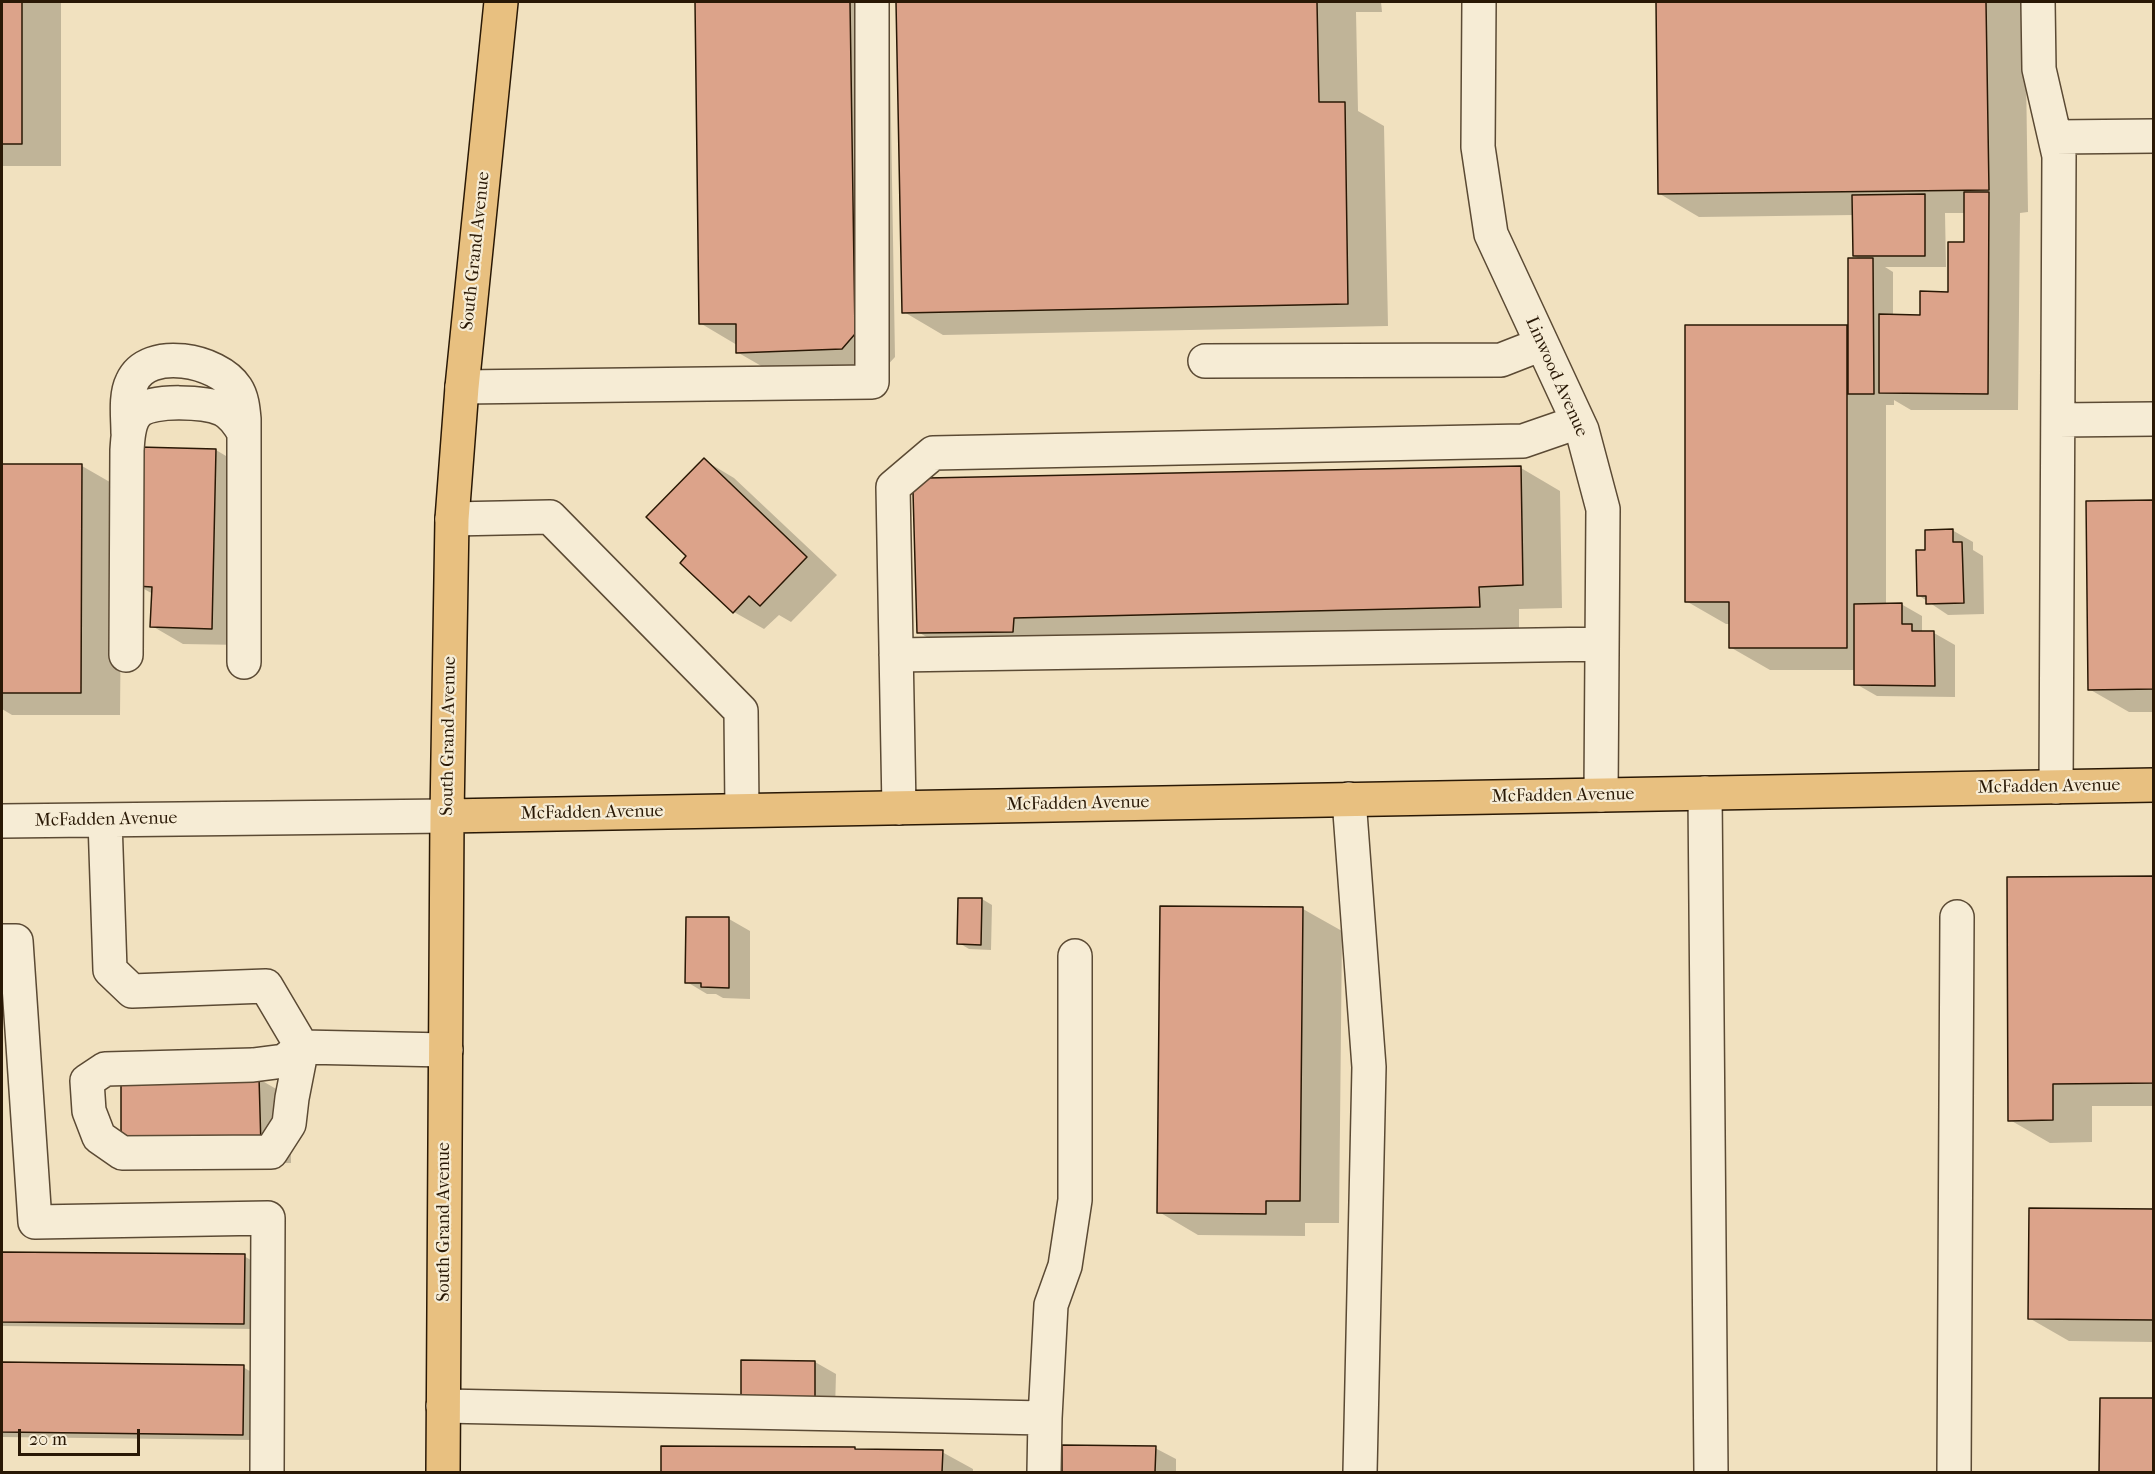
<!DOCTYPE html>
<style>
body{margin:0}
#map{position:relative;width:2155px;height:1474px;overflow:hidden;background:#f1e1bf;font-family:"IM FELL French Canon",serif}
canvas{display:block}
.frame{position:absolute;inset:0;border:3px solid #291805;pointer-events:none}
.scale{position:absolute;left:18px;top:1429px;width:122px;height:27px;box-sizing:border-box;border:3px solid #291805;border-top:0;padding-left:8px;font-size:18px;line-height:21px;white-space:nowrap;color:#291805;-webkit-text-stroke:4px #f6ecd5;paint-order:stroke}
</style>
<div id="map">
<canvas width="2155" height="1474"></canvas>
<div class="frame"></div>
<div class="scale">20 m</div>
</div>
<script>
const context = document.querySelector('canvas').getContext('2d');
context.lineJoin = 'round';
function fill(path, color) { context.fillStyle = color; context.fill(path, 'evenodd'); }
function trace(path, color, width, dash) { context.strokeStyle = color; context.lineWidth = width; context.lineCap = dash ? 'butt' : 'round'; context.setLineDash(dash || []); context.stroke(path); }
function label(font, color, halo, rows, align = 'center') {
  context.font = font + ' "IM FELL French Canon",serif'; context.lineWidth = 4.5; context.setLineDash([]); context.textBaseline = 'middle'; context.strokeStyle = halo; context.fillStyle = color; for (const [text, x, y, turn = 0] of rows) {
    context.save(); context.translate(x, y); context.rotate((+turn || 0) * Math.PI / 180); context.textAlign = isNaN(turn) ? turn : align; if (halo) context.strokeText(text, 0, 0); context.fillText(text, 0, 0); context.restore();
  }
}
fill(new Path2D(`
 M2,2H61V166H2Z
 M697,2H889L895,357L882,371L777,375L737,352V345L700,323Z
 M898,2H1381L1382,12H1356L1358,111L1384,126L1388,326L943,335L904,312Z
 M1657,2H2025L2028,212L2020,213L2018,410H1911L1894,400V405H1886V605L1901,604L1922,616V631L1934,633L1955,645V697L1877,696L1856,684V670H1770L1730,647V624H1726L1686,601L1847,327L1850,328L1862,260L1854,256V215L1699,217L1660,194ZM1945,213H1965V244L1949,294L1921,316H1893V272L1885,267H1946Z
 M216,450L246,468L242,645L183,644L152,626L153,594L137,585Z
 M704,460L734,478L837,575L791,622L779,615L764,629L734,612Z
 M2,466H82L122,489L120,715H12L2,709Z
 M1521,468L1560,491L1562,608L1519,609V629L958,655L918,632Z
 M2154,501V712H2129L2089,689Z
 M1952,530L1973,542V550L1983,556L1984,614L1948,615L1918,595L1927,552Z
 M2154,878V1106H2092V1142L2050,1143L2010,1120Z
 M959,899H982L992,905L991,950L969,949L959,943Z
 M1303,909L1342,931L1339,1223H1305V1236L1198,1235L1159,1212Z
 M687,918L729,919L750,931V999L723,998L716,994H707L687,982Z
 M259,1079L290,1097L291,1163L153,1165Z
 M2154,1211V1342L2069,1341L2029,1318Z
 M2,1253L244,1256L254,1262V1329L2,1326Z
 M743,1361L815,1362L836,1374L835,1410Z
 M2,1364L243,1367L253,1373V1440L2,1437Z
 M2101,1399L2154,1400V1472H2100Z
 M1063,1447L1155,1448L1176,1459V1472H1063Z
 M662,1448H854L859,1451L942,1452L973,1469V1472H662Z`), '#0003');
const building = new Path2D(`
 M2,2H22V144H2Z
 M695,2H850L855,334L842,349L736,353V324H699Z
 M896,2H1317L1319,102H1345L1348,304L902,313Z
 M1656,2H1986L1989,190L1658,194Z
 M1964,192H1989L1988,394L1879,393V314L1920,315V291L1948,292V242H1964Z
 M1925,194V256H1853L1852,195Z
 M1848,258H1873L1874,394H1848Z
 M1685,325H1847V648H1729V602H1685Z
 M139,447L216,449L212,629L150,627L152,587L136,586Z
 M704,458L807,557L760,606L749,596L733,613L680,563L686,556L646,517Z
 M2,464H82L81,693H2Z
 M1521,466L1523,585L1479,587L1480,607L1014,618L1013,632L917,633L913,492L927,478Z
 M2154,500V689L2088,690L2086,501Z
 M1953,529V542H1962L1964,603L1926,604V596H1917L1916,550H1925V530Z
 M1902,603V624H1912V631H1934L1935,686L1854,685V604Z
 M2154,876V1083L2053,1084V1120L2008,1121L2007,877Z
 M958,898H982L981,945L957,944Z
 M1160,906L1303,907L1300,1201H1266V1214L1157,1213Z
 M686,917H729V988L701,987V983H685Z
 M259,1077L261,1147L121,1148V1079Z
 M2029,1208L2154,1209V1320L2028,1319Z
 M2,1252L245,1254L244,1324L2,1322Z
 M741,1360L815,1361V1399L741,1398Z
 M2,1362L244,1365L243,1435L2,1432Z
 M2100,1398H2154V1472H2099Z
 M1062,1445L1156,1446L1155,1472H1062Z
 M661,1446L855,1447V1449L943,1450L942,1472H661Z`);
fill(building, '#dca38a');
trace(building, '#291805', 1.5);
const minor = new Path2D(`
 M1479,2L1478,147L1491,234L1582,430L1603,509L1601,795
 M2038,2L2039,69L2059,156L2056,787
 M2055,137L2154,136
 M1205,361L1501,360L1542,344
 M462,387L872,382V2
 M2058,420L2154,419
 M128,433C128,417 125,396 132,382C148,346 218,360 236,388C242,397 243,408 244,419V662
 M452,519L550,517L741,711L742,810
 M126,655L127,450C128,437 128,420 139,411C154,399 205,402 222,409C232,414 239,424 244,433
 M896,655L1602,644
 M1705,793L1711,1472
 M1349,799L1369,1067L1360,1472
 M899,808L893,487L933,453L1523,441L1578,422
 M105,820L110,970L132,991L266,986L302,1047L292,1098L289,1124L271,1152L122,1153L99,1137L89,1111L87,1081L105,1069L253,1065L284,1061L302,1047L446,1050
 M2,821L447,816
 M2,941H16L35,1222L268,1218L267,1472
 M443,1406L1045,1418L1044,1472
 M1045,1418L1051,1305L1065,1266L1075,1200V956
 M1954,1472L1957,917`);
const major = new Path2D(`
 M447,816L2154,785
 M443,1472L447,816L452,519L462,387L501,2`);
trace(minor, '#5b4a34', 36);
trace(major, '#291805', 36);
trace(minor, '#f6ecd5', 33);
trace(major, '#e8c080', 33);
label('18px', '#291805', '#f6ecd5', [
 ["South Grand Avenue",476,251,-84],
 ["Linwood Avenue",1556,377,66],
 ["South Grand Avenue",449,736,-89],
 ["McFadden Avenue",2049,787,-1],
 ["McFadden Avenue",1563,796,-1],
 ["McFadden Avenue",1078,804,-1],
 ["McFadden Avenue",592,813,-1],
 ["McFadden Avenue",106,820,-1],
 ["South Grand Avenue",445,1222,-90]
]);
</script>
